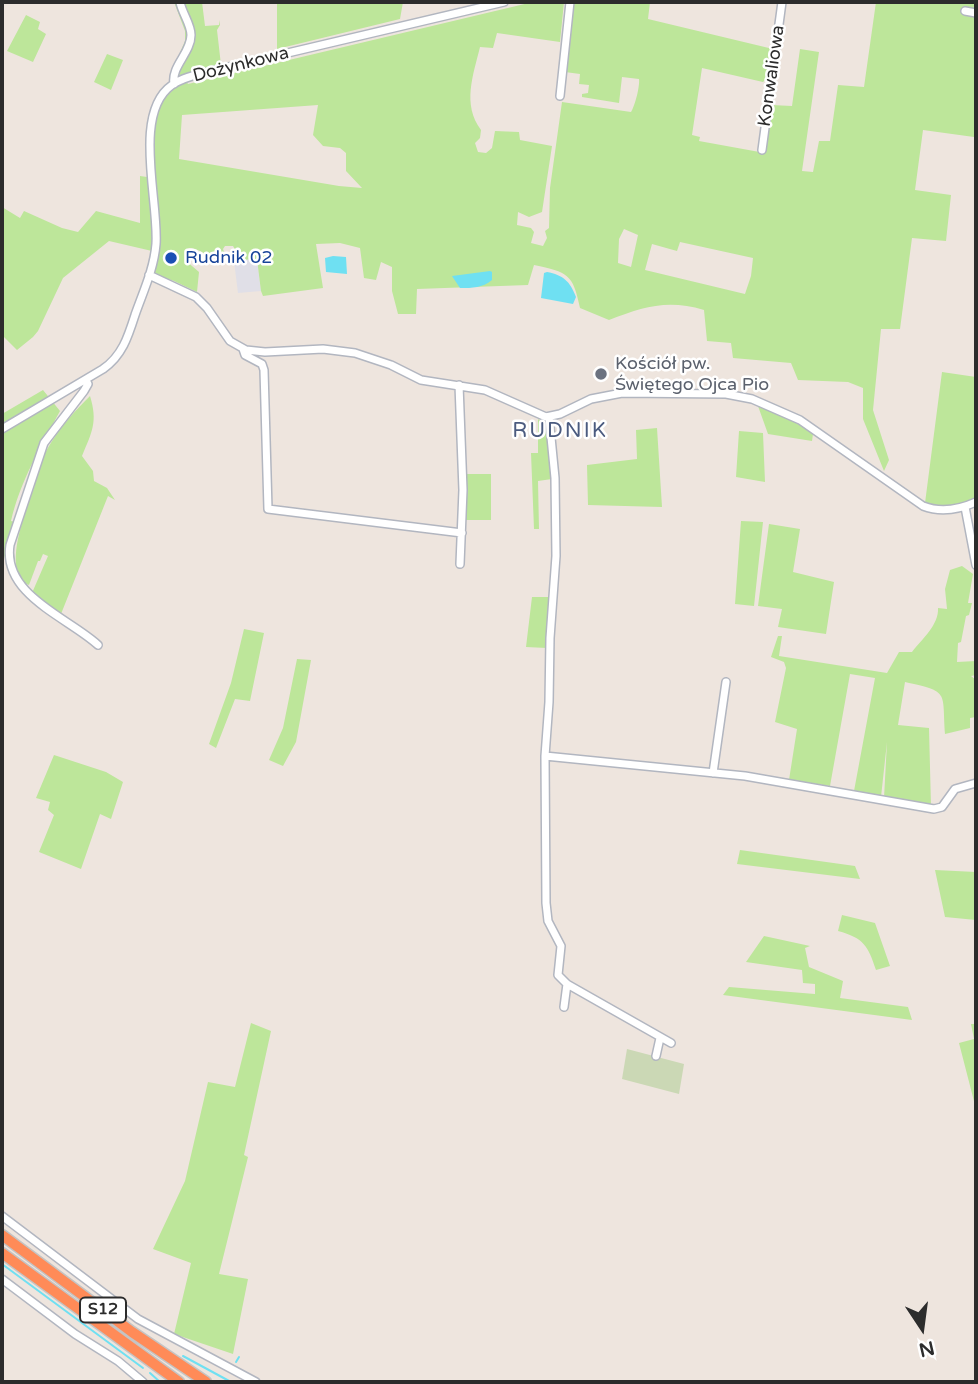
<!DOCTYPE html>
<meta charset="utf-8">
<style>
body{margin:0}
#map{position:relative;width:978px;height:1384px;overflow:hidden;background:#eee5de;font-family:"Varela Round",sans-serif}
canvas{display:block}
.frame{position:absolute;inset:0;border:4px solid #2c2c2c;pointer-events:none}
.north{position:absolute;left:887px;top:1293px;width:70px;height:70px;-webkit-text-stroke:5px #fff;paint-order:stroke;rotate:167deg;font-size:19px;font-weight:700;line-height:28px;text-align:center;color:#2c2c2c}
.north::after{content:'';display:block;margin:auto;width:24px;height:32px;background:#2c2c2c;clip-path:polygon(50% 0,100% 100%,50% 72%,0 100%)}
</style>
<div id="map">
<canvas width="978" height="1384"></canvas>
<div class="frame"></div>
<div class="north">N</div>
</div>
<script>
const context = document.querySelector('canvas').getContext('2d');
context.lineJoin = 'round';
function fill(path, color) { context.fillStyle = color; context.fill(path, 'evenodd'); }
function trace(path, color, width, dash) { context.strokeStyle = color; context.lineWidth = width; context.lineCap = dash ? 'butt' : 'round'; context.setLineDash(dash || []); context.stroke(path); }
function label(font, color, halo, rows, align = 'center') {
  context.font = font + ' "Varela Round",sans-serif'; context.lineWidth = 5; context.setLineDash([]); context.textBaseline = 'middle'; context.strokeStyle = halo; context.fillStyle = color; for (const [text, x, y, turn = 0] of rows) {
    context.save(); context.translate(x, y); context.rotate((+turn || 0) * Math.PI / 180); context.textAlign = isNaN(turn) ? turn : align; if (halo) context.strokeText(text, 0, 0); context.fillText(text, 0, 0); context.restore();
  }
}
fill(new Path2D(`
 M257,258L261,291L238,293L234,261Z`), '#e0dfe7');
fill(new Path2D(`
 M174,2H202L205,26L219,25V20L220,25L217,30L221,65L181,76L173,69L185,41V31Z
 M277,2L321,4L322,2H403L400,19L277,49Z
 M533,2H564L560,42L497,33L493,48L480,47C473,76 462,104 481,130L480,138L475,143L478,152L486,153L492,148L495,131L519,132L520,140L552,146L542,212L529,217L518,212L517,225L531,228L534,232L531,243L543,246L547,238L545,231L549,228L550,188L562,102L631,112C635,106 640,86 639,79L622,77L619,103L582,97V94L588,93L589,85L579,84L580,74L565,72L572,2H650L648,19L773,49L769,76L763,82L702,68L692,135L700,137L699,141L765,153L771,105L792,106L800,49L819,52L802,171L813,172L819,141H830L838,85L864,87L876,2H976V118L974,137L923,130L915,190L951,195L946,241L912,238L900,329H881L873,410L889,460L884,471L863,419V388L848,382L798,380L791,363L733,358L731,343L707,341L704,310C667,299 643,307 609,320L580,308C573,274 568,272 534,265L528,285L417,289L416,314H398L392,291V267L381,262L376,280L364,278L360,248L340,243L316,244L323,288L263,296L261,291L257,259L241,260L233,246H225L223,249L225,255C203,259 206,250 189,248L186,251L185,260L199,272L197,292L174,281L148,272L152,251L109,241L63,278L38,331L33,337L17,350L2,335V207L20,218L24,211L62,228L78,232L96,211L140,223V176L154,178C152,137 146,104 186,80L188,84ZM318,105L313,135L323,146L340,148L346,153V171L362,188L339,186L179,159L182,115ZM624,229L638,235L631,267L618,263L619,239ZM680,242L753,258L751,276L745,294L645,270L652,244L677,251Z
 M26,15L40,22L38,29L46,34L33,62L7,51Z
 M107,54L123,60L111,90L94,82Z
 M942,372L976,377V498C958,506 944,510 925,503Z
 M43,390L60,411C41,446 20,482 11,521L15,522L2,565V414Z
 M90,396C98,422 92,432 82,456L93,471L94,481L107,488L115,500L108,496L61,614L32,593L48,556L43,554L40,561H38L29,585C0,572 27,508 35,485L31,484C47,444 60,426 90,396Z
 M760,405C779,412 796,422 813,434L812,441L768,434L758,406Z
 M538,419C554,429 551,461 552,479L538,481L539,529H534L531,453H538Z
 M657,428L662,507L588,505L587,465L637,459L636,430Z
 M739,431L763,433L765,482L736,477Z
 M464,474H491V520H464Z
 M741,521L763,522L754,606L735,604Z
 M769,524L800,529L793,572L834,582L826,634L778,627L782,609L758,606Z
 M962,566L973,574L968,603H972L969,615L966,616L961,642L958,643L957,662L976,661V675L971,676L976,680V717L970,718V728L945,734C942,691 950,692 905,682L898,725L929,728L931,807L884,798L887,742L881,797L854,791L875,678L850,674L830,786L789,780L797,729L775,722L786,668L784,662L771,657L778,636H782L779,656L887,673L899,652H912C922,639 939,625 938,608L947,609L945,589L950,570Z
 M532,597H550L547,648L526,647Z
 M244,629L264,633L250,701L235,699L216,748L209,744L231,683Z
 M297,659L311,660L296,742L283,766L269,760L283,728Z
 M54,755L106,772L123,782L111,819L100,814L81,869L39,852L54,815L48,810L50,802L36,798Z
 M740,850L855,866L860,879L737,864Z
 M935,870L976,872V920L945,917Z
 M842,915L875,923L890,966L876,970C868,946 864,938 838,931Z
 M764,936L810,946L805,948L809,967L843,981L840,998L908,1007L912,1020L723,995L729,987L815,994V984L803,983L802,970L746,962Z
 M251,1023L271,1031L244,1155L248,1157L219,1274L248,1279L233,1354L174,1334L191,1263L153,1249L185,1181L208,1082L235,1087Z
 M971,1024H976V1109L959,1043L974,1039Z`), '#bde69a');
fill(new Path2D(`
 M627,1049L684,1064L679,1094L622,1079Z`), '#cbd8b5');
fill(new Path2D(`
 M333,256L346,257L347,274L326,272L325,258Z
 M490,271L492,272V280C482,288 473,288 460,288L452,276Z
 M547,272C563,275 570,281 576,297L573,304L541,298L544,273Z`), '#6fe0f2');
trace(new Path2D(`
 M2,1264L143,1368
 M183,1356L231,1382
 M236,1362L239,1357
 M150,1373L160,1382`), '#6fe0f2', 2);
const minor = new Path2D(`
 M965,11L976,13
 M174,84C171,66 191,53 191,35C191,24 182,13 180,2
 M560,96L570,2
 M762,150L782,2
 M149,275L196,297L207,308L230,341L246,350L265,352L323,349L355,353L391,365L421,380L485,390L546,417L560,414L591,399L622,393L726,394L752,399L800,420L923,506C941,513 958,510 976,502
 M243,349L245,355L262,364L264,370L268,509L462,533
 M86,380L88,384L84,391L44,443L10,545C2,595 69,618 98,645
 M459,385L463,490L460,564
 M549,417L555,478L556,556L550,638L549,702L545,756L546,903L548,921L561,946L558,975L567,984L671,1043
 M2,429L103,369C122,356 128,337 135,315C143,292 154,269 156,244C159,201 132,113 172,85C182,78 195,75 207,72L504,2
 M965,507L976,565
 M545,756L745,776L934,809L942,807L955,789L976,783
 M713,773L726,682
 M564,1007L567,984
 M656,1056L660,1038
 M2,1216L138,1319L256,1382
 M2,1279L75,1334L118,1361L143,1382`);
const highway = new Path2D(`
 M2,1235L132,1332L206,1382
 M2,1253L179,1382`);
trace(minor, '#b2b6c0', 10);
trace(highway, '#c4c4c4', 13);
trace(minor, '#fff', 7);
trace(highway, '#ff8b58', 10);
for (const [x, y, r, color] of [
 [171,258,7,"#1a4fb4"],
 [601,374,7,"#6b7280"]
]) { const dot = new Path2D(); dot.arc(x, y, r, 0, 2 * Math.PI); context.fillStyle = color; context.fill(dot); trace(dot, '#fff', 2.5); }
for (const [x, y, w] of [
 [103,1310,46]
]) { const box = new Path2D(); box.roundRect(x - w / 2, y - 12.5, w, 25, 5); context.fillStyle = '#fff'; context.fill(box); trace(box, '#2c2c2c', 2); }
label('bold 16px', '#2c2c2c', null, [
 ["S12",103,1310]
]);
label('18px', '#2c2c2c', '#fff', [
 ["Dożynkowa",241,65,-14],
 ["Konwaliowa",772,76,-82]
]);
label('18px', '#164399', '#fff', [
 ["Rudnik 02",185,258]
], 'left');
label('18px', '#5b616d', '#fff', [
 ["Kościół pw.",615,364],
 ["Świętego Ojca Pio",615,385]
], 'left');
context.letterSpacing = '2px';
label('21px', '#4b5b7f', '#fff', [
 ["RUDNIK",560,431]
]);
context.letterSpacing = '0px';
</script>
